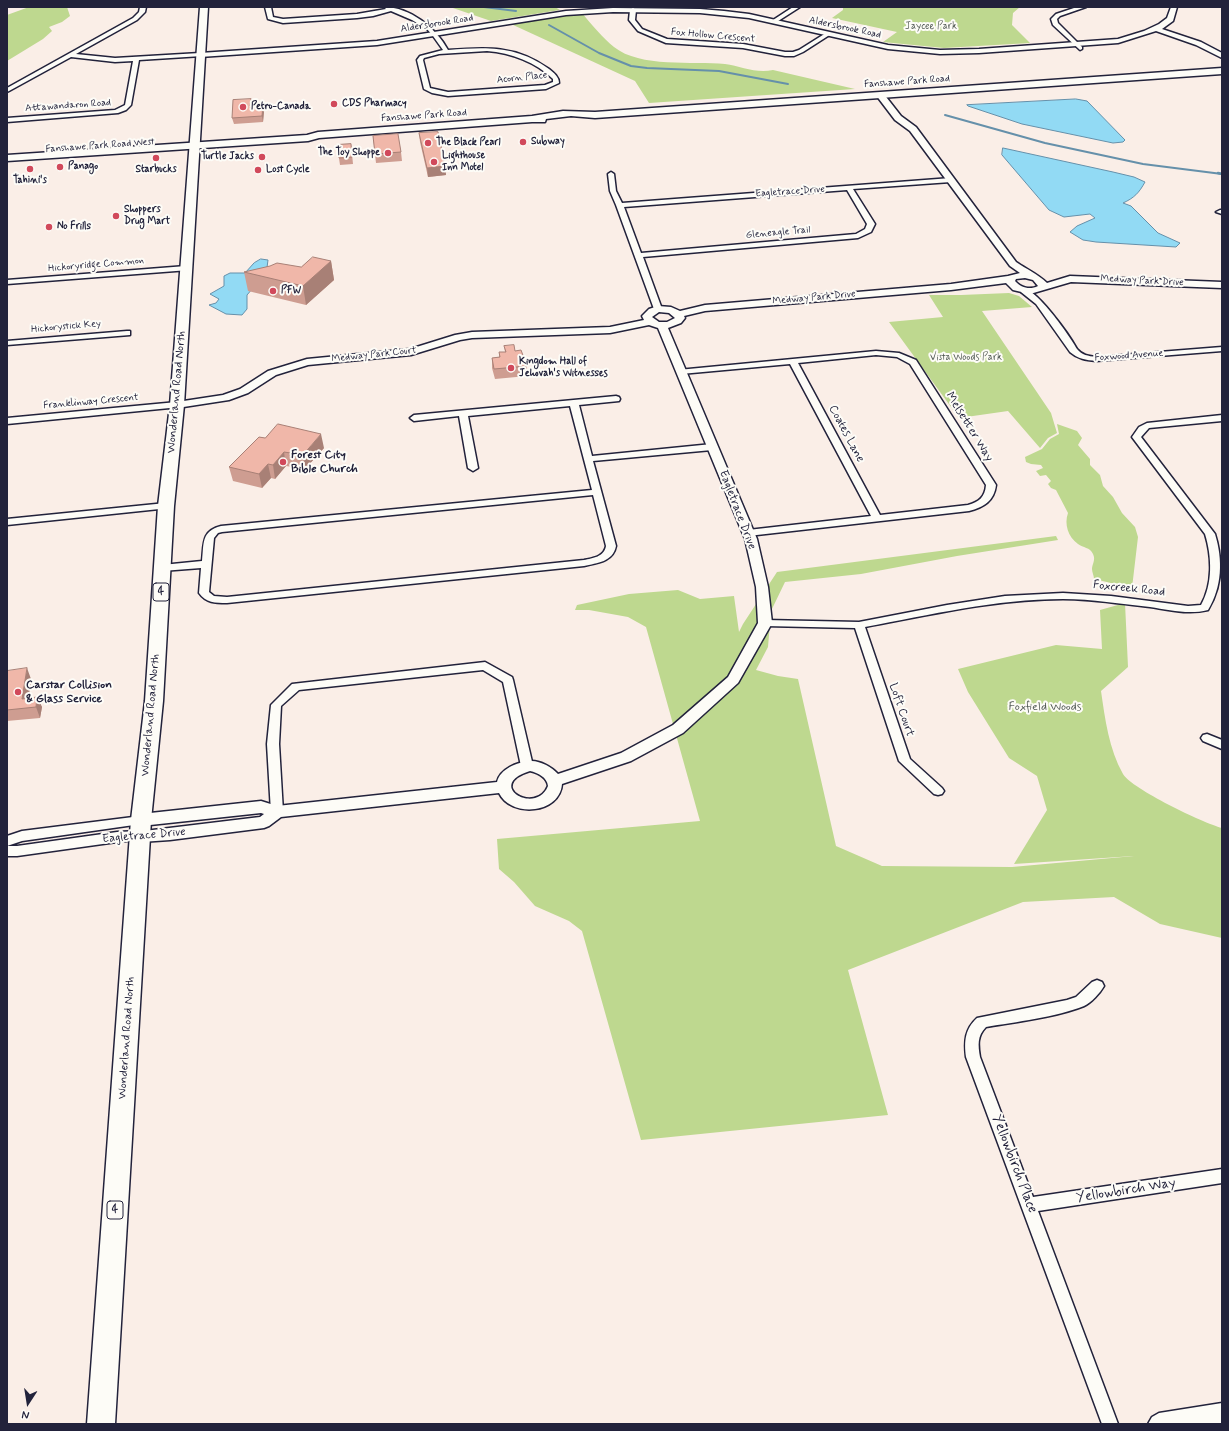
<!DOCTYPE html>
<style>
body{margin:0}
#map{position:relative;width:1229px;height:1431px;overflow:hidden;background:#faeee7;font-family:Mynerve,sans-serif}
canvas{display:block}
.frame{position:absolute;inset:0;border:8px solid #22223b;pointer-events:none}
.north{position:absolute;left:8px;top:1383px;width:40px;height:40px;-webkit-text-stroke:3px #fdfcf7;paint-order:stroke;rotate:192deg;font-size:11px;font-weight:700;line-height:16px;text-align:center;color:#22223b}
.north::after{content:'';display:block;margin:auto;width:14px;height:18px;background:#22223b;clip-path:polygon(50% 0,100% 100%,50% 72%,0 100%)}
</style>
<div id="map">
<canvas width="1229" height="1431"></canvas>
<div class="frame"></div>
<div class="north">N</div>
</div>
<script>
const context = document.querySelector('canvas').getContext('2d');
context.lineJoin = 'round';
function fill(path, color) { context.fillStyle = color; context.fill(path, 'evenodd'); }
function trace(path, color, width, dash) { context.strokeStyle = color; context.lineWidth = width; context.lineCap = dash ? 'butt' : 'round'; context.setLineDash(dash || []); context.stroke(path); }
function label(font, color, halo, rows, align = 'center') {
  context.font = font + ' Mynerve,sans-serif'; context.lineWidth = 4; context.setLineDash([]); context.textBaseline = 'middle'; context.strokeStyle = halo; context.fillStyle = color; for (const [text, x, y, turn = 0] of rows) {
    context.save(); context.translate(x, y); context.rotate((+turn || 0) * Math.PI / 180); context.textAlign = isNaN(turn) ? turn : align; if (halo) context.strokeText(text, 0, 0); context.fillText(text, 0, 0); context.restore();
  }
}
fill(new Path2D(`
 M29,7H67L70,16L62,22L49,27L52,31L43,39L7,61V15Z
 M450,7H555L560,10L491,21Z
 M843,7H1020L1013,13L1012,25L1030,43L944,48L883,42L897,32L832,18L843,10Z
 M582,13C591,24 603,38 614,47C640,68 693,61 725,64C741,66 756,74 773,70L855,89L649,103L635,81L511,24Z
 M1009,293L1019,296L1032,307L982,311L1051,413L1057,433L1048,438L1040,448L1008,411L959,418L889,322L943,317L929,295H961Z
 M1057,424L1077,431L1082,438L1078,445L1090,459V465L1100,475L1103,486L1113,497L1122,513L1135,527L1138,537L1132,588L1094,579C1094,576 1092,572 1092,569C1092,564 1096,560 1093,554C1090,547 1083,548 1078,544C1068,537 1064,524 1068,513L1056,490L1051,488L1048,484L1051,481L1046,475L1040,476L1036,471L1043,468L1041,465L1031,464L1026,462L1025,457L1042,449L1050,439L1059,434Z
 M1056,536L1058,540L957,556L861,574L785,582L771,611L768,647L756,670L778,676L798,679L836,846L882,866L1012,867L1134,856L1014,864L1047,810L1037,776L1009,758L968,692L958,669L1056,645L1102,649L1100,610L1125,603L1128,667L1101,691C1105,719 1109,749 1123,774C1132,789 1203,823 1222,828V938L1160,924L1114,897L1023,902L848,970L888,1115L641,1140L582,931L569,921L535,906L514,882L499,869L497,839L700,821L646,627L628,617L589,610H575L577,605L629,594L678,590L700,599L734,596L739,632L743,624L777,572Z`), '#bed88f');
const water = new Path2D(`
 M1076,99L1087,101L1125,140L1123,142L1113,143L1022,124L968,106L967,105Z
 M1003,148L1113,172L1134,177L1145,182C1139,193 1134,198 1123,203L1131,206L1158,233L1180,243L1176,247L1096,242L1083,240L1070,232L1077,226L1095,218L1090,214L1064,217L1049,210L1002,155Z
 M261,259L268,260L265,283L253,288L247,295V309L242,315L226,314L209,305L216,303L219,299L210,294L224,286V276L230,273H245L254,263Z`);
fill(water, '#92daf4');
trace(water, '#6590aa', 1);
trace(new Path2D(`
 M484,7L516,11
 M549,25L599,53L631,66L647,68L719,71L788,84
 M945,115L1045,143L1143,164L1222,174`), '#6590aa', 2);
trace(new Path2D(`
 M1218,173L1222,174`), '#6590aa', 2.5);
const minor = new Path2D(`
 M140,7H146L145,12L137,20L76,54L115,58L200,53L202,54V56L139,60L131,105L126,110L118,113L7,122V118L115,110L125,105L133,61L115,62L71,57L9,91L7,92V88L133,18L139,12Z
 M265,7H271L273,17L283,19L357,14L386,9L384,7C410,7 436,28 448,50C486,47 516,45 549,69C554,73 559,77 559,83L546,89L448,96L432,93L424,89L417,60L420,56L443,50L433,36L427,29L412,20L391,11L373,16L357,18L283,23L268,19ZM487,51C511,53 536,62 553,79V82L545,85L448,92L430,88L423,60L424,58L439,54Z
 M793,7H800L775,23L770,22Z
 M1077,7H1086L1060,16L1057,19L1058,23L1082,47V49L1080,50L1053,25L1051,19L1056,14Z
 M633,8L636,10L635,20L642,29L667,39L743,44L785,52H793L799,50L826,33L831,34L803,52L794,56H785L743,48L666,43L638,31L629,20L630,10Z
 M611,172L614,174L616,191L622,203L951,178L954,180L951,182L853,189L875,224L871,232L858,238L643,257L662,309L658,311L654,309L616,205L610,191L608,174ZM847,190L867,224L865,229L856,234L641,253L624,207Z
 M1220,210H1222V214L1216,212Z
 M186,266L190,268L189,270L7,284V280Z
 M1021,288C1035,286 1070,336 1077,349C1082,355 1088,356 1096,357L1222,347V351L1096,361C1086,360 1078,359 1070,352L1036,304L1021,292Z
 M127,331H130V335L7,345V341Z
 M876,351L899,353L916,360L996,485C994,501 984,507 969,511L748,536L745,535L743,533L748,530L871,516L790,364L681,374H678L677,372L678,370ZM876,355L897,357L910,364L986,485C985,497 979,502 968,505L880,515L798,363Z
 M616,396L619,397L620,399L619,401L579,405L592,456L712,444L716,447L712,450L593,461L616,546C613,562 597,563 584,566L227,603C215,603 206,603 199,593L201,568L162,571L157,568L162,565L202,561C204,544 201,531 221,526L592,490L570,406L468,416L478,468L473,471L468,468L459,416L414,421L410,418L414,415ZM593,495L606,546C604,557 593,558 584,560L227,597L214,596L209,592L214,538L218,533L222,532Z
 M177,402L180,403L181,405L180,407L7,424V418Z
 M1222,415V421L1149,428L1141,437L1215,534C1223,560 1222,587 1208,610C1189,615 1169,610 1150,607C1121,604 1092,599 1063,599C996,599 930,615 865,627L910,759L942,788L944,791L942,794L938,795L934,794L899,761L855,628L765,626L760,623L765,620L859,622L947,605L1005,596L1063,593L1111,596L1188,606L1201,605C1213,584 1212,557 1205,534L1132,437L1139,427L1147,423Z
 M166,503L169,504L171,506L169,508L7,525V519Z
 M485,662L512,677L513,680L533,766L531,769L527,770L523,769L521,766L503,682L483,670L299,690L281,706L279,744L283,812L281,815L277,816L273,815L271,812L267,744L271,705L292,684Z
 M1207,734L1222,740V749L1203,741L1201,738L1203,735Z
 M141,816L145,817L147,820L145,823L141,824L22,841L7,846V836L22,831Z
 M141,831L145,833L147,836L145,839L117,842L17,856H7V846H17L117,832Z
 M1097,980L1102,982L1104,986C1100,993 1091,1003 1084,1006C1057,1017 1015,1022 986,1027C977,1036 978,1045 980,1057L1033,1197L1222,1169V1183L1038,1211L1118,1424H1102L966,1057C964,1041 965,1029 977,1018L1067,1000L1076,997L1092,982Z`);
const tertiary = new Path2D(`
 M1171,7H1177L1173,21L1162,29L1201,42L1222,53V58L1196,45L1156,31L1118,43L979,53L940,54L888,49L749,18L700,13L613,12L566,15L377,45L200,57L196,55L200,53L377,41L566,11L613,8L700,9L724,11L749,14L888,45L940,50L979,49L1118,39L1144,31L1159,24L1167,18Z
 M877,93H883L901,116L916,127L1016,262C1026,269 1038,274 1047,283L1070,276L1222,282V288L1071,282L1030,294L1013,290L1006,283L951,290L705,311L684,316L685,318L681,323L668,328L757,539L768,587L772,623L738,683L683,733L631,761L562,784C560,814 511,818 499,793L281,817L269,826L264,828L170,840L141,842L136,840L133,836L136,832L260,817L264,814L261,813L141,826L136,824L133,820L136,816L141,814L261,801L277,806L497,782C500,769 517,762 530,761C539,760 552,767 558,774L621,753L673,725L728,677L758,623L756,587L745,539L658,328L649,325L610,333L472,338L460,340L411,355L308,365L276,375L248,393L229,400L177,408L172,405L177,402L223,395L240,389L268,371L307,359L410,349L455,335L472,332L610,327L644,320L642,316L649,309L658,306L671,307L680,311L705,305L951,284L1008,276L1020,273L1010,266L910,131L895,120L876,95ZM1025,278L1033,280L1038,286C1030,290 1021,288 1015,281L1016,279ZM659,312L669,313L675,318L667,322H659L652,317ZM530,771C538,773 547,777 548,786C536,816 484,785 530,771Z
 M1222,1403V1423L1148,1424L1152,1417L1159,1413Z`);
const secondary = new Path2D(`
 M1222,68V74L595,118L571,116L546,119L545,122H532L319,138L308,141L7,161V155L307,135L318,132L532,116L563,111L595,112Z`);
const primary = new Path2D(`
 M200,7H208L184,405L174,506L163,701L151,820L115,1424H87L131,820L145,701L158,506L170,405Z`);
trace(minor, '#22223b', 3);
trace(tertiary, '#22223b', 3);
trace(secondary, '#22223b', 3);
trace(primary, '#22223b', 3);
fill(minor, '#fdfcf7');
fill(tertiary, '#fdfcf7');
fill(secondary, '#fdfcf7');
fill(primary, '#fdfcf7');
fill(new Path2D(`
 M252,104V106L263,105L264,111L263,122L234,124L232,118Z
 M419,133L445,166L446,175L428,177L420,142Z
 M373,136L401,152L402,161L376,163Z
 M351,144L353,164L340,165L337,145Z
 M331,261L334,280L306,305L248,291L244,272L301,267Z
 M504,346L515,351L527,366V376L495,379L492,368V358L499,357V352H505Z
 M259,437L324,448L305,469L286,466L275,479L271,478L262,488L233,481L229,467Z
 M7,671L31,679L29,698L37,697L42,707L40,718L7,721Z`), '#ce9d91');
fill(new Path2D(`
 M263,105L264,111L263,122L262,116Z
 M445,166L446,175L428,177L427,168Z
 M331,261L334,280L306,305L303,286Z
 M321,434L324,448L305,469L303,455Z
 M284,452L286,466L275,479L273,465Z
 M268,464L271,478L262,488L259,474Z
 M27,668L31,679L27,708L22,699Z
 M37,697L42,707L40,718L36,707Z`), '#a88076');
const building = new Path2D(`
 M251,99L250,106L263,105L262,116L232,118L233,100Z
 M438,132L445,166L427,168L419,133Z
 M398,134L401,152L375,154L373,136Z
 M351,144L352,157L339,158L337,145Z
 M313,257L331,261L303,286L244,272L270,266L277,263L301,267Z
 M514,345L515,351L521,350L527,366L494,369L492,358L500,357L499,352H506L504,346Z
 M278,424L321,434L303,455L284,452L273,465L268,464L259,474L229,467L259,437L265,438Z
 M27,668L22,699L37,697L36,707L7,710V671Z`);
fill(building, '#f0b7a9');
trace(building, '#a88076', 1);
for (const [x, y, r, color] of [
 [334,104,4,"#d1495b"],
 [243,107,4,"#d1495b"],
 [523,142,4,"#d1495b"],
 [428,143,4,"#d1495b"],
 [388,153,4,"#d1495b"],
 [262,157,4,"#d1495b"],
 [156,158,4,"#d1495b"],
 [434,162,4,"#d1495b"],
 [60,167,4,"#d1495b"],
 [30,169,4,"#d1495b"],
 [258,170,4,"#d1495b"],
 [116,216,4,"#d1495b"],
 [49,227,4,"#d1495b"],
 [273,291,4,"#d1495b"],
 [511,368,4,"#d1495b"],
 [283,462,4,"#d1495b"],
 [18,692,4,"#d1495b"]
]) { const dot = new Path2D(); dot.arc(x, y, r, 0, 2 * Math.PI); context.fillStyle = color; context.fill(dot); trace(dot, '#fdfcf7', 1.5); }
label('10px', '#22223b', '#fdfcf7', [
 ["Aldersbrook Road",437,24,-9],
 ["Aldersbrook Road",845,28,12],
 ["Fox Hollow Crescent",713,36,5],
 ["Acorn Place",522,78,-6],
 ["Fanshawe Park Road",907,82,-4],
 ["Attawandaron Road",68,106,-4],
 ["Fanshawe Park Road",424,116,-4],
 ["Fanshawe Park Road West",100,146,-4],
 ["Eagletrace Drive",790,192,-4],
 ["Gleneagle Trail",778,233,-5],
 ["Hickoryridge Common",96,265,-5],
 ["Medway Park Drive",1142,281,3],
 ["Medway Park Drive",814,298,-5],
 ["Hickorystick Key",66,327,-5],
 ["Medway Park Court",374,355,-6],
 ["Foxwood Avenue",1129,356,-4],
 ["Franklinway Crescent",91,402,-5]
]);
label('10px', '#515954', '#fdfcf7', [
 ["Jaycee Park",931,27],
 ["Vista Woods Park",966,358]
]);
label('bold 10px', '#22223b', '#fdfcf7', [
 ["CDS Pharmacy",342,104],
 ["Petro-Canada",251,107],
 ["Subway",531,142],
 ["The Black Pearl",436,143],
 ["The Toy Shoppe",380,153,"right"],
 ["Lighthouse",442,156],
 ["Inn Motel",442,168],
 ["Turtle Jacks",254,157,"right"],
 ["Panago",68,167],
 ["Starbucks",156,170,"center"],
 ["Lost Cycle",266,170],
 ["Tahini's",30,181,"center"],
 ["Shoppers",124,210],
 ["Drug Mart",124,222],
 ["No Frills",57,227],
 ["PFW",281,291],
 ["Kingdom Hall of",519,362],
 ["Jehovah's Witnesses",519,374]
], 'left');
for (const [x, y, w] of [
 [161,592,16],
 [115,1210,16]
]) { const box = new Path2D(); box.roundRect(x - w / 2, y - 9, w, 18, 3); context.fillStyle = '#fdfcf7'; context.fill(box); trace(box, '#22223b', 1); }
label('bold 11px', '#22223b', null, [
 ["4",161,592],
 ["4",115,1210]
]);
label('12px', '#22223b', '#fdfcf7', [
 ["Wonderland Road North",177,392,-85],
 ["Melsetter Way",969,427,58],
 ["Coates Lane",846,434,62],
 ["Eagletrace Drive",737,510,69],
 ["Foxcreek Road",1129,589,6],
 ["Loft Court",901,710,71],
 ["Wonderland Road North",151,715,-85],
 ["Eagletrace Drive",144,836,-5],
 ["Wonderland Road North",127,1038,-86]
]);
label('bold 12px', '#22223b', '#fdfcf7', [
 ["Forest City",291,455],
 ["Bible Church",291,469],
 ["Carstar Collision",26,685],
 ["& Glass Service",26,699]
], 'left');
label('12px', '#515954', '#fdfcf7', [
 ["Foxfield Woods",1045,707]
]);
label('14px', '#22223b', '#fdfcf7', [
 ["Yellowbirch Place",1014,1164,69],
 ["Yellowbirch Way",1126,1191,-9]
]);
</script>
